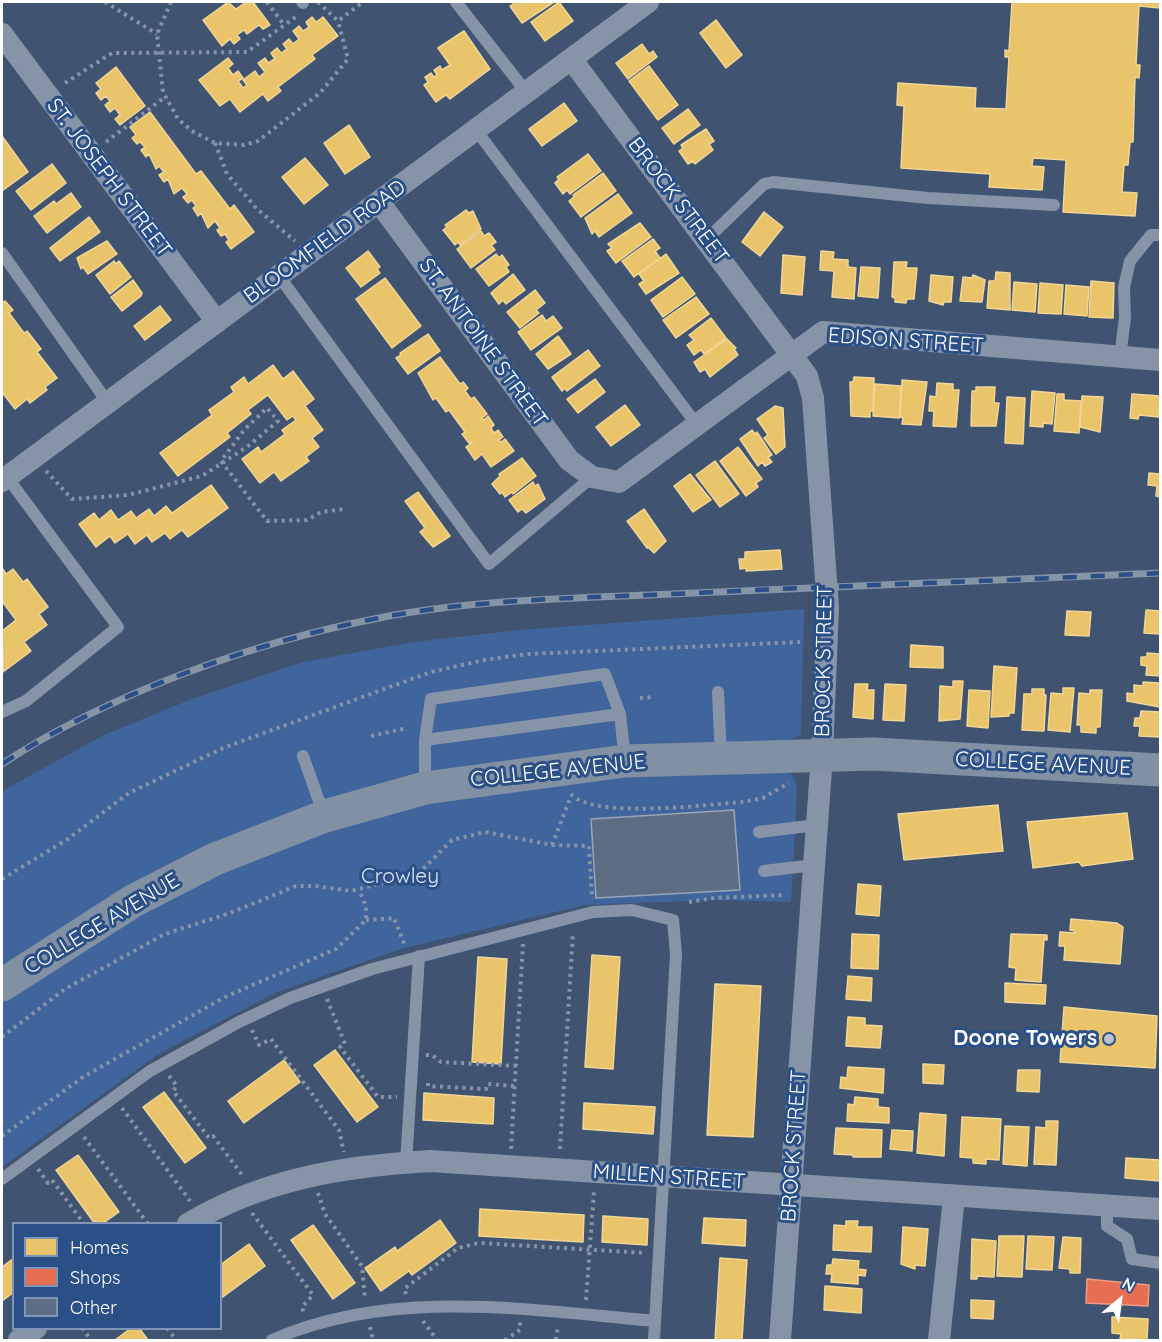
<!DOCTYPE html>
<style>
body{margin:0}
#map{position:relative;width:1162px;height:1342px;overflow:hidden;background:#405472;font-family:Quicksand,sans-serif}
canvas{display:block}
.frame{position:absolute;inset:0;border:3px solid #fff;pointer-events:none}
.legend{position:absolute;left:12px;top:1222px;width:210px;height:108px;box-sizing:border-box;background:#2b4f87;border:2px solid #8095b7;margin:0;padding:8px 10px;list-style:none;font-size:18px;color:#fff}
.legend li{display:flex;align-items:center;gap:12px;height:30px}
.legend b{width:30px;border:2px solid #8095b7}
.north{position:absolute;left:1090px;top:1270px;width:60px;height:60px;-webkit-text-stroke:4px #2b4f87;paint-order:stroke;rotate:29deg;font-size:16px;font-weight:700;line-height:24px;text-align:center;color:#fff}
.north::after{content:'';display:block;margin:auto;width:21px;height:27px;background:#fff;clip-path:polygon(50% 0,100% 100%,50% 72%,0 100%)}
</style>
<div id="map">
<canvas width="1162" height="1342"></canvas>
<div class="frame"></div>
<ul class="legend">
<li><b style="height:16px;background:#e9c46a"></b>Homes</li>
<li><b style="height:16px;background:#e76f51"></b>Shops</li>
<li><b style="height:16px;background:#5d6d84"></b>Other</li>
</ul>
<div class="north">N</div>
</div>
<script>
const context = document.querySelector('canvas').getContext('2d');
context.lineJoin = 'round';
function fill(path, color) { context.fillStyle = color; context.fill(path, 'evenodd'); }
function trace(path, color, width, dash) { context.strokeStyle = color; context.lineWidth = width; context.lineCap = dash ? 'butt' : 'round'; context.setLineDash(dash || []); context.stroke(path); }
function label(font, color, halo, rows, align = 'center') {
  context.font = font + ' Quicksand,sans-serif'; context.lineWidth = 6; context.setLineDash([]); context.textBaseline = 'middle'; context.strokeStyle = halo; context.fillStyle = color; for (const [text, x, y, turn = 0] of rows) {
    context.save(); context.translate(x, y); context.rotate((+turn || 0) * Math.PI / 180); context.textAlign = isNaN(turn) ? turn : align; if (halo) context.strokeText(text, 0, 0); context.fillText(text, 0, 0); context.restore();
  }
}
fill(new Path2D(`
 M804,609L801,734L789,741L390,783L2,971V791L104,735L192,699L303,662L414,642L520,630Z
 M664,770L784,771L795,778L797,791L791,902L714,900L585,905L404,948L277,992L160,1053L2,1167V1001L36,976L216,870L380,810Z`), '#40659c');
const homes = new Path2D(`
 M228,2L236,9L246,2H253L270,25L263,29L259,25L247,34L244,30L237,35L240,39L234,44L230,39L222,46L203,20Z
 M516,2H515H554L522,23L510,6Z
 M559,2L573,21L545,41L531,22Z
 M1012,2H1160V8L1139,6L1136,65H1140L1139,78L1135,77L1133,142H1130L1128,165H1124L1122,192L1137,193L1135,216L1063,212L1066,160L1033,158L1032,166L1044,167L1042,190L989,187L990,174L901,168L904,106L897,105L898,83L976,88L975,108L1006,109L1009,57H1005V50L1009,51Z
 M312,17L316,22L323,17L338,36L312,55L315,59L278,87L281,91L268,101L263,94L240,112L230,99L220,106L199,80L228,58L233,64L228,68L233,75L238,71L243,78L238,81L243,88L247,85L243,80L255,71L259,77L265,72L258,63L265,58L268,63L275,59L271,53L277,48L281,53L287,49L283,44L289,39L293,44L299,39L293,31L299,26L303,31L309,27L306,22Z
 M716,20L742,55L726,68L700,33Z
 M464,31L490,69L450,99L446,95L436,102L424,85L428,82L425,77L431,73L434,77L437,75L434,70L440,66L442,70L450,65L438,48Z
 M642,44L649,54L653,51L657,57L628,79L616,63Z
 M649,66L678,105L658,120L629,81Z
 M116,67L145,106L120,125L115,119L120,115L115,108L110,112L105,105L110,101L106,96L101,100L96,93L101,89L96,83Z
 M564,103L577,121L542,146L529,129Z
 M688,109L700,125L674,144L662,128Z
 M150,112L196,174L201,171L230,209L234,205L254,232L231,249L226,242L229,240L225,234L221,236L217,230L220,228L215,221L208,228L201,213L198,216L193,208L196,206L192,200L188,203L183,197L187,194L182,188L174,194L168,179L164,182L159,175L164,172L159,166L156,169L149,154L146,157L141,150L145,147L140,142L137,144L132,138L136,135L130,127Z
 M349,125L370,157L345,174L324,143Z
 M706,129L714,141L709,144L713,150L695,164L693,161L688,164L679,151L683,148L681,145Z
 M2,136L28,172L2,191Z
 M588,154L601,171L570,194L567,190L563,194L555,183L559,179L557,177Z
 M305,158L328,185L304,204L282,177Z
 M52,164L66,183L31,210L16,191Z
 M603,173L616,191L581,217L569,201L574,197L573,195Z
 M71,193L81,207L47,233L34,216L54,201L56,204Z
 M618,194L632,213L599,237L595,231L592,234L585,218Z
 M466,210L469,213L473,211L481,229L460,245L458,242L455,245L443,230L447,227L445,225Z
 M764,212L783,227L760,256L742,242Z
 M89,217L100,232L60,261L50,248Z
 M640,223L651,237L616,263L607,251L612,248L608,244Z
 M481,231L484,236L489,233L496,242L491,245L495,250L471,268L457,249Z
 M653,239L660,248L655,251L660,258L634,277L622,261Z
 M107,241L117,254L88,274L83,267L81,269L77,258Z
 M368,251L380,267L377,269L380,273L361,287L346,268Z
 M821,251L834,252L833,259L848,260V267L856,268L854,299L832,297L834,271L820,270Z
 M496,254L499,258L502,255L509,265L506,267L509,272L489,286L476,269Z
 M666,254L679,273L646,294L639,284L644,281L639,274Z
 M783,255L805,257L802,295L781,293Z
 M114,261L116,264L119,261L131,277L110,294L96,275Z
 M894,262H907L906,268H917L914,299H907L906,303L895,302V298L892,297Z
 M861,267L880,268L878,298L858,296Z
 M996,272L1010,273V310L987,308L989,281H995Z
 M513,274L525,290L506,304L503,300L499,304L491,293Z
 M931,275L953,277L951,302H944L943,305L929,301Z
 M973,275L985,280L982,302L960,301L963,277L972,278Z
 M682,277L695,294L663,317L651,300Z
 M385,278L421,326L392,348L356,299Z
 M133,280L142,293L141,296L122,311L111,297Z
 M1091,281L1114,283L1113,318L1089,317Z
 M1014,282L1037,284L1035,312L1012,310Z
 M1040,283L1063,285L1061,314L1038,313Z
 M1066,285L1089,287L1087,316L1064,314Z
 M535,290L545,303L536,310L539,313L520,328L507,312Z
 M696,297L709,314L676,338L663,320Z
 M5,301L13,310L9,313L24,333L27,331L41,349L37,352L57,378L45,387L47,390L30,403L27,399L15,409L2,392V303Z
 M160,306L171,320L145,340L134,326Z
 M542,315L546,321L553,316L562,328L531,350L518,332Z
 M711,318L726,338L704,354L701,350L694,355L687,345L694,340L689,335Z
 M428,334L440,351L408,374L396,358L401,355L400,353Z
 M558,336L571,354L548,369L536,354Z
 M727,339L736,348L734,349L738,355L710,377L705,369L700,372L694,362Z
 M588,350L600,366L567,391L565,388L562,391L552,377Z
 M440,357L460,384L463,382L468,388L465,391L471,399L474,397L487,414L482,418L484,420L488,416L494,425L491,428L494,433L498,430L503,437L499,440L501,442L505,439L514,451L491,467L482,454L475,460L466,447L473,442L469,443L462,434L465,432L449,410L446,412L436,398L433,400L418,373Z
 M273,365L283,379L293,371L314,399L305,406L323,430L312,438L319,447L306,457L309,461L281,481L274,472L260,483L242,459L258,447L261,452L285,434L282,430L296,420L293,416L287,420L268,395L248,410L251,414L227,433L230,437L178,476L160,453L212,415L209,410L234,392L231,387L244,377L248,384Z
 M854,377L874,378L873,411H870V417L851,416L850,382H853Z
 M595,379L605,392L578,413L567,399Z
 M902,380L927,382L921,425L902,424L903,418L900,417Z
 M937,383L953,384V390H959L956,427L933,426L934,411H929L930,396L936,397Z
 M875,384L901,386L899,418L873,416Z
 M976,387H995L994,403H999L996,426H971L972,391H976Z
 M1032,391L1055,393L1052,424L1043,423V427L1030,426Z
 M1057,394H1064V400L1081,401L1079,433L1054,431Z
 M1132,394L1160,396L1159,417L1139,415L1138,419L1130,418Z
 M1082,396L1103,397L1100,432L1080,427Z
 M1007,397L1025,398L1023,444L1005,443Z
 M625,405L640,425L611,446L596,427Z
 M775,406L783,408L785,447L776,454L764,438L768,435L757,419Z
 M752,430L755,434L757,432L772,455L768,457L772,462L765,466L762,462L758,466L740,439Z
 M738,447L762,479L756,483L758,487L746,496L720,461Z
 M522,458L536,476L513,494L512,492L505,497L502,492L500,494L492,484L500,476L499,474Z
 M715,461L739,494L720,507L696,475Z
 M1149,473L1160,474V497L1156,496L1157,486L1148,485Z
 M690,474L711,500L693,512L674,486Z
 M533,482L535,486L538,484L545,499L526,513L522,509L518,512L509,500Z
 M211,485L228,508L188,537L182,530L170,539L165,533L152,542L147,535L135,544L128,534L115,543L110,536L96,547L79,524L94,513L99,520L111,510L118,520L131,511L136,518L149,509L154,516L166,506L172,513Z
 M418,492L450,536L433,547L420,532L425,528L405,501Z
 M644,509L666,541L654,553L648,547L647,548L627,521Z
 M780,550L782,569L746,571V568L740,569L739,559H745V552Z
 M2,568L6,574L13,569L23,582L27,579L48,607L39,614L47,625L24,642L31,651L3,672L2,631L16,620L2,601Z
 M1146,610L1160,611V634L1144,633Z
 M1067,611L1091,612L1089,636L1065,635Z
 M911,645L943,647V668L910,667Z
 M1147,653L1160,654V676L1146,675L1147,666L1141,665V657H1147Z
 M994,666L1017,668L1014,713H1009V716L991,717Z
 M953,681H963L960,719L939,721L940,686L953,687Z
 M1143,682L1160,683V707L1127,701V693L1134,694V685L1143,686Z
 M855,684H868L867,690H874L873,719L853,717Z
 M885,684L906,685L904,721L883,720Z
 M1063,688H1074L1070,732L1048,730L1051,693L1063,694Z
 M1032,689H1044V695H1046L1044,731L1022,730L1024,694H1032Z
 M969,690L990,691L988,728L967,726Z
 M1090,690H1102L1100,727H1096V733L1081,732V725H1077L1079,693L1090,694Z
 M1141,711L1160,712V737L1139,736L1140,726H1134L1135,718H1140Z
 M998,805L1003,851L904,860L898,814Z
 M1127,813L1133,859L1082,866L1079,862L1033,868L1027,822Z
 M858,884L881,886L879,916L856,914Z
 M1071,919L1117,923L1123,927L1120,964L1064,960L1065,946H1059L1060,932L1075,933V931L1070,930Z
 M852,934L879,935L878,969L851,968Z
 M1011,934L1047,935V940L1044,939L1041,982L1015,980L1016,968L1009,967Z
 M592,955L620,957L613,1069L585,1067Z
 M478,957L507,959L501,1064L472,1062Z
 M848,976L872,978L871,1001L846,999Z
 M1005,983L1046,985L1045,1004L1005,1002Z
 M715,984L761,986L753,1137L707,1135Z
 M1064,1007L1157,1016L1155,1068L1060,1062Z
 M848,1017L865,1018V1025L882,1026L880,1048L846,1046Z
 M335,1050L378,1107L357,1122L314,1065Z
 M284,1060L300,1082L244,1123L228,1101Z
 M923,1064L944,1065L943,1084L923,1083Z
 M848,1067L884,1069L883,1093L840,1088L841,1077L847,1078Z
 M1018,1070H1040L1039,1092L1017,1091Z
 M164,1092L206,1148L185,1163L143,1107Z
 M424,1093L494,1098L493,1124L423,1120Z
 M855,1097L878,1099V1107L889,1108V1123L847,1121L848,1104L854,1105Z
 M584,1103L655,1107L653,1134L583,1129Z
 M920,1113L946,1115L944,1156L917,1153Z
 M962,1117L1001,1119L999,1160L986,1159V1164L973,1163V1158L960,1157Z
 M1046,1121H1058L1056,1165L1034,1164L1036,1127L1046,1128Z
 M1005,1126L1029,1127L1027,1166L1003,1164Z
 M836,1128L882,1130L881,1157H853V1155L834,1154Z
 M892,1130L913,1131L912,1151L890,1149Z
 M78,1155L119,1212L102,1224H95L56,1170Z
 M1126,1158L1160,1160V1181L1125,1178Z
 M480,1209L584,1215L583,1242L479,1236Z
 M603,1216L648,1219L647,1245L602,1242Z
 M704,1218L746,1220L745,1246L702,1243Z
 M440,1220L456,1243L412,1275L409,1271L381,1291L365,1268L395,1247L397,1251Z
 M846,1221H858L857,1227H872L871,1252L833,1250L834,1225L846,1226Z
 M313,1225L355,1283L333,1299L291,1240Z
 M903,1227L928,1229L925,1266L915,1265V1269L901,1264Z
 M999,1236H1024L1022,1277L997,1276Z
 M1028,1236L1054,1237L1052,1270L1026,1269Z
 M1063,1237L1081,1238L1080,1273H1070V1269L1059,1268Z
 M972,1239L996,1241L994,1277L977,1276V1279H971Z
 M249,1244L265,1266L220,1299V1265Z
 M14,1258V1292L2,1301V1267Z
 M720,1258L747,1260L742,1340H715Z
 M833,1259L859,1261L858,1269L866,1270L865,1276L858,1275V1284L831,1282L832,1274H826L827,1265H832Z
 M825,1286L862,1289L861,1313L824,1310Z
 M971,1300L994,1301L993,1319L971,1318Z
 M1112,1317L1148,1319L1147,1340L1120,1339L1121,1334L1112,1333Z
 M131,1328H139L148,1340H115Z`);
fill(homes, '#e9c46a');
trace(homes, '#f0d697', 1.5);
const shops = new Path2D(`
 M1087,1279L1149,1285L1148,1306L1086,1303Z`);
fill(shops, '#e76f51');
trace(shops, '#ee9a85', 1.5);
const building = new Path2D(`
 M734,810L740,890L596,898L591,819Z`);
fill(building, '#5d6d84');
trace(building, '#9aa5b6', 1.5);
trace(new Path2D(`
 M105,2L157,34
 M171,2L157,34L163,92L178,119L192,131L215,143L244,145L258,141L320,93L348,59L338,21
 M267,2L284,25
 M318,2L338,21L363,2
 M65,83L112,53L247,52L297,16
 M106,142L165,97
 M215,143L227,174L257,209L295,241
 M46,471L72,499L128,495L202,476L247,447L278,421L267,408L244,430L221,461L267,521L307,520L321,512L345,509
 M640,698L654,697
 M371,736L407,728
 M571,794C594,820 709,804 744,802L763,798L789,783
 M552,845L571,796
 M2,879L65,841L129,793L223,748L431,672L484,660L528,654L800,642
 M689,902L714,898L786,895
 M366,920L394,918L405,946
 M327,999L345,1044L340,1047L378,1097H397
 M252,1030L259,1045L271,1039L339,1130L344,1152
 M2,1037L65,989L165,934L230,913L296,886H315L351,891L418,874L452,840L485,832L552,845L589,846L592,899
 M426,1055H432L441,1062L516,1066
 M169,1076L177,1086L173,1091L209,1138L213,1136L243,1176
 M428,1083V1086L486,1089L487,1084L515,1086
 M122,1108L190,1201
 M2,1136L83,1077L225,997L336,949L366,920V906L359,890
 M84,1137L148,1224
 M511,1149L523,944
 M560,1149L573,932
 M38,1169L48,1183L52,1180L84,1224
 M318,1193L325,1214L362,1266L365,1299
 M252,1213L313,1295L302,1307L304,1314
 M406,1294L404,1289L458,1248L479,1243L646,1253
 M586,1300L594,1191
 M423,1321L437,1340
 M370,1327L373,1340
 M82,1328L91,1340
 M167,1328L176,1340
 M505,1340L520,1330V1322
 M556,1340L558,1326`), '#8794a8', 4, [3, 4.5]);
trace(new Path2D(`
 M302,2L303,3
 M456,2L527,93
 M476,130L697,425
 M707,239L764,184L773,182L928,198L1054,205
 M2,253L108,403
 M279,276L489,564L592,477
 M1120,357L1125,318L1124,287L1130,261L1151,235H1160
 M718,692L721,757
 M2,712L26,701L118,627L7,477
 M425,740L431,699L605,674L620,714
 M303,756L324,815
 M425,787V740L620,714L625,760
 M759,832L817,825
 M764,871L814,865
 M406,1163L419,956
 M2,1179L150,1071L239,1022L290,998L372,969L593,912L632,910L673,920L676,954L654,1340
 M1107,1206V1226L1127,1239L1132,1259L1160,1263
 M272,1340C392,1287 528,1310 655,1321`), '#8794a8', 12);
trace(new Path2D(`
 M2,34L217,322
 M572,60L807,376L813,398L828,608L822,755L780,1340
 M379,202L569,460L592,477L619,482L823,332L1160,360
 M2,481L648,2
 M188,1224C263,1179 344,1166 430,1161L1160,1209
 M19,1340L36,1328
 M939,1340L954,1197`), '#8794a8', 22);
trace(new Path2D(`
 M2,985L133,901L215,859L325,816L425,788L625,761L873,754L1160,770`), '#8190a3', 33);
const rail = new Path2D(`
 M2,764C108,694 254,642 379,618C479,598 592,598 695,593C850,585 1005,581 1160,573`);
trace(rail, '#8694a6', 7);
trace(rail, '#2b4f87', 4.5, [14]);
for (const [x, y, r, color] of [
 [1109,1039,6,"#bcc3ce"]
]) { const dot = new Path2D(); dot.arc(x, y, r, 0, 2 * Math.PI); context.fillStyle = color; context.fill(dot); trace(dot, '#2b4f87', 2); }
label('21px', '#fff', '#2b4f87', [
 ["ST. JOSEPH STREET",109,178,53],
 ["BROCK STREET",678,201,53],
 ["BLOOMFIELD ROAD",325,242,-36],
 ["EDISON STREET",906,341,4],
 ["ST. ANTOINE STREET",483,343,54],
 ["BROCK STREET",824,661,-89],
 ["COLLEGE AVENUE",1043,764,3],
 ["COLLEGE AVENUE",558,771,-6],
 ["COLLEGE AVENUE",102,924,-31],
 ["BROCK STREET",794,1146,-86],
 ["MILLEN STREET",669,1177,4]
]);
label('21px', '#dae6f6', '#2b4f87', [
 ["Crowley",400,877]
]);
label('bold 21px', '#fff', '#2b4f87', [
 ["Doone Towers",1097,1039]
], 'right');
</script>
